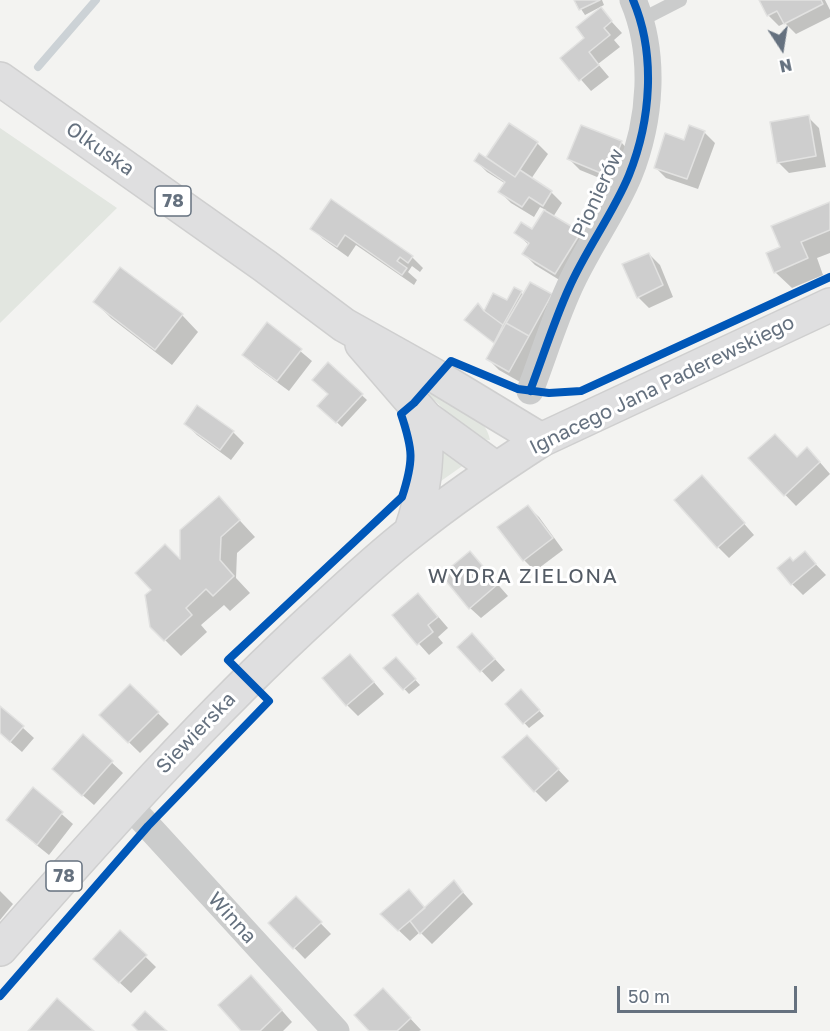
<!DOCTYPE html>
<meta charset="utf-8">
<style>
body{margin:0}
#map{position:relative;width:830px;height:1031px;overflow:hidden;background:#f3f3f1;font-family:"Golos Text",sans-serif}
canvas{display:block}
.north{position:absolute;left:752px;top:18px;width:60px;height:60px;-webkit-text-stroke:4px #fff;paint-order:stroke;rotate:168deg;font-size:16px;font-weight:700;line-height:24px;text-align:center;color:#65717f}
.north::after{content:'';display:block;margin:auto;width:21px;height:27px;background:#65717f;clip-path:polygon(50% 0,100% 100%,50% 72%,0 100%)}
.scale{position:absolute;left:617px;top:986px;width:180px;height:27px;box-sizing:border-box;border:3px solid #65717f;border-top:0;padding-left:8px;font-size:18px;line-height:21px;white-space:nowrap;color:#65717f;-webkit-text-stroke:4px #fff;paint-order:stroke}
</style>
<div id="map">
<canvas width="830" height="1031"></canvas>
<div class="north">N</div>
<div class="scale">50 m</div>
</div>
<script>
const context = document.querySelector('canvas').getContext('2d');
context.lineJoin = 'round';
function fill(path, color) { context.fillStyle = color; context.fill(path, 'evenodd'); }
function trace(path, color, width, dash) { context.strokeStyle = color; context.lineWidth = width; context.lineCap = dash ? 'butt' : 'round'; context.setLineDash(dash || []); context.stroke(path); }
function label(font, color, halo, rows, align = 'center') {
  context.font = font + ' "Golos Text",sans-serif'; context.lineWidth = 6; context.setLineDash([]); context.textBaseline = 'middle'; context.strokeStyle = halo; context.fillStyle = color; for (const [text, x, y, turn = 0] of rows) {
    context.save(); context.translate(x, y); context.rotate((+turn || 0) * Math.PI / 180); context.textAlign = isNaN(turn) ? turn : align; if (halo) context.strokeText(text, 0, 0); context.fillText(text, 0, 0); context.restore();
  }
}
fill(new Path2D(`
 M0,128L117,208L0,323Z
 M434,390C454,403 486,415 490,440C473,440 442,407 429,395Z
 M441,436L468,462L441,481L443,457Z`), '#e2e6e0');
fill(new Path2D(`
 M575,0H602L604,5L585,15Z
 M761,0H825L830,10V17L796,34L785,23L779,26L768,15Z
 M600,9L622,33L614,40L620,47L598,64L609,77L591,91L562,58L586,38Z
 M808,117L819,128L826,167L789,173L778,162Z
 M509,125L537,143L548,154L531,179L551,192L562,203L553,217L580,234L591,245L566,284L535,265L524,254L529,245L516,233L533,231L546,210L540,207L534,217L511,203L500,192L506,184L487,172L476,161L486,160Z
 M704,132L715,143L698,189L666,178L655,167Z
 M621,142L632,154L619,186L580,170L569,159Z
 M331,202L412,257L423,268L420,272L412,266L408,272L417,280L414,285L356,245L348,257L323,239L312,228Z
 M830,203V253L817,258L823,275L792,288L775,272L782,248Z
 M649,254L660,265L673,297L649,308L638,297Z
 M521,293L524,295L551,296L520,382L499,370L488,359L496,345L466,320L478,305L485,312Z
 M95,302L182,315L198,332L172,365L111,318Z
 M268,324L312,361L289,391L255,366L244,355Z
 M328,364L367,400L342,427L319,406L330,395Z
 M186,424L233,432L244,443L231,460L197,435Z
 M751,459L818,460L830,474L796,506Z
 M713,488L754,535L729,558L718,547Z
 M219,498L255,537L237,553L236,578L250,593L230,611L224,605L201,625L207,632L181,656L165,640L182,562Z
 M528,507L539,517L563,550L535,571L524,560Z
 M470,553L508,596L481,618L470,608Z
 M805,553L826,575L803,595L792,584L793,562Z
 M429,606L448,628L438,637L443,643L429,655L394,616Z
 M483,646L505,670L492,682L459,647Z
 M401,664L420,685L409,694L385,668Z
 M361,667L384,694L358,716L347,705Z
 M130,686L169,724L140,753L101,715Z
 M526,696L544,716L529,728L507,704Z
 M0,707L34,738L22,752L0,733Z
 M83,736L123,773L94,805L65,780Z
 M538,748L569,781L546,802L535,791Z
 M33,789L73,824L49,855L19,831Z
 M454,882L473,904L432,944L420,932L410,941L393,925L425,909Z
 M0,891L13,904L0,920Z
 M296,898L331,934L305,959L270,923Z
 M120,932L156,967L131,993L106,970Z
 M262,988L292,1022L283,1031H244Z
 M394,1001L421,1030L419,1031H371Z`), '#0003');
trace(new Path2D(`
 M38,67L96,0`), '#ccd2d6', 8);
const building = new Path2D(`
 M574,0H600L579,10Z
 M759,0H821L823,4L784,24L777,11L767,16Z
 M601,7L612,21L604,28L610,35L589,52L599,65L579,81L560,58L584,38L576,27Z
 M809,115L816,156L777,163L770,122Z
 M509,123L538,142L515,177L486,157Z
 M581,125L622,141L608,176L567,159Z
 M689,125L705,131L687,179L654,168L665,133L684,140Z
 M479,153L515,177L520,170L552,191L543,206L529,197L522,207L498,192L505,182L474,161Z
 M331,199L413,256L408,263L400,257L397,261L407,268L402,275L345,235L337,247L310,229Z
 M830,202V230L801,242L808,258L774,273L766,253L780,247L771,226Z
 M544,210L581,232L555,274L522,254L529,243L514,233L521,222L532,229Z
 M649,253L663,285L637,298L622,264Z
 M120,267L183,314L155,350L93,302Z
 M530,282L552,294L529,336L506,323Z
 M514,287L522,291L503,325L484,311L493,293L507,300Z
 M478,303L484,311L503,325L494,343L464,320Z
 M267,322L302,349L277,381L242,355Z
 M506,323L529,336L509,372L486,359Z
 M328,362L363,394L336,423L317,406L328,394L312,380Z
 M197,405L234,431L220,450L184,424Z
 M775,434L797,457L807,447L820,462L784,496L748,458Z
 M702,475L745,523L717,548L674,500Z
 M219,496L240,520L221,537L220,560L234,576L213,596L206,589L186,608L192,615L164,641L150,627L145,595L151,590L135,573L165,544L180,559V530Z
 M528,505L553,538L523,561L497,527Z
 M470,551L498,584L469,609L441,575Z
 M805,551L816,564L791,585L777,568L790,557L793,561Z
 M418,593L438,617L428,625L433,632L417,645L392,615Z
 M472,633L495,659L480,672L457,647Z
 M350,654L374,682L346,706L322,678Z
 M396,657L416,679L403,690L383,668Z
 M130,684L159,712L128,743L99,715Z
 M521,689L540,710L523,724L505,704Z
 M0,706L24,726L10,742L0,733Z
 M83,734L113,761L82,796L52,769Z
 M527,735L559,769L534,792L502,757Z
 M33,787L63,812L37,845L6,820Z
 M454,880L463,892L420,934L410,921Z
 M409,889L425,908L398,931L380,914Z
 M296,896L322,922L293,949L268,923Z
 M120,930L147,955L119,983L93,959Z
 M251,975L282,1010L260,1031H241L218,1005Z
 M383,988L411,1018L397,1031H369L354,1015Z
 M57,998L94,1031H28Z
 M145,1011L167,1031H138L132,1025Z`);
fill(building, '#cecece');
trace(building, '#e2e2e1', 1.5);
const secondary = new Path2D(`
 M541,440L830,305`);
const primary = new Path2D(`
 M0,79L265,266L344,325L437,377L541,440C496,469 452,499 411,532C380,556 351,583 322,610C207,715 103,832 0,949
 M362,344L426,418L496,469
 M411,531C425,490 427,462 426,418`);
trace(secondary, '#cfcfcf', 36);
trace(primary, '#cfcfcf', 36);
trace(new Path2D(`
 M641,20L680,0`), '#cbcccc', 14);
trace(new Path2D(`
 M530,391C543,357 554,321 569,288C586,249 613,214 629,175C651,120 656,54 633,0
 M128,804L336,1031`), '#cbcccc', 27);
trace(secondary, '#dfdfe0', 33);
trace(primary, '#dfdfe0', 33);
trace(new Path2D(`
 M530,391C543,357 554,321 569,288C586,249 613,214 629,175C651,120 656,54 633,0
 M0,996L148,826L269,701L228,660L402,497C414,460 413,450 401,414L414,403L451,361L518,389L549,393L581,391L830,277`), '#0057b8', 8);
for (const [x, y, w] of [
 [173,201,36],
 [64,876,36]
]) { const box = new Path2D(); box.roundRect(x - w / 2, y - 15, w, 30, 4.5); context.fillStyle = '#fff'; context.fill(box); trace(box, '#65717f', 1.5); }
label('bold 18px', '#65717f', null, [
 ["78",173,201],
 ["78",64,876]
]);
label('20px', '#65717f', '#fff', [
 ["Olkuska",100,149,35],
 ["Pionierów",598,193,-65],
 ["Ignacego Jana Paderewskiego",662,385,-26],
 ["Siewierska",196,733,-46],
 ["Winna",232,918,48]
]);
context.letterSpacing = '1.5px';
label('21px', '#535b65', '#fff', [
 ["WYDRA ZIELONA",523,576]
]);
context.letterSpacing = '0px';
</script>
